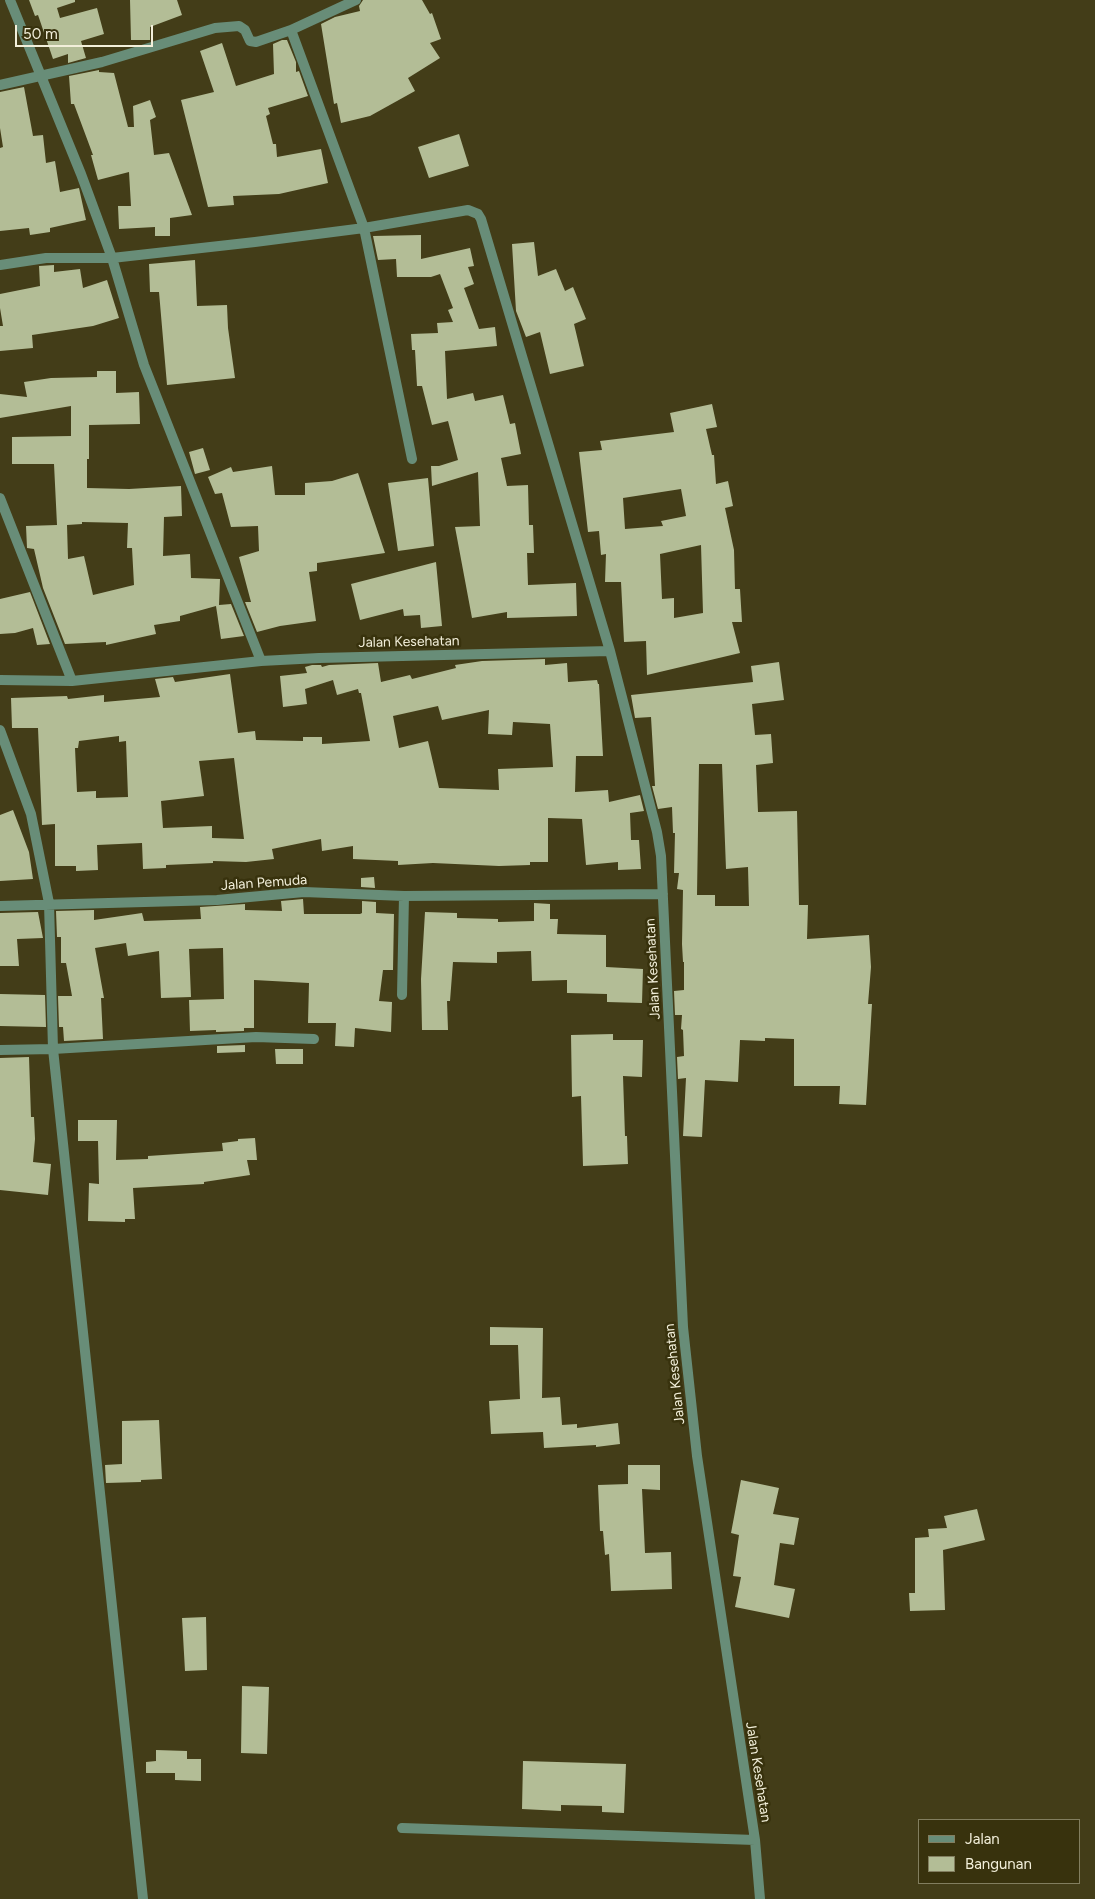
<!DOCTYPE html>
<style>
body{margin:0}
#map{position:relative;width:1095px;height:1899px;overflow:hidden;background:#433d18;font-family:Figtree,sans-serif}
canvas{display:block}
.legend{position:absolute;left:918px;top:1819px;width:162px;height:65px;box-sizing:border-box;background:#38320d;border:1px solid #827e5f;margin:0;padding:6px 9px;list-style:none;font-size:15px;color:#f2efda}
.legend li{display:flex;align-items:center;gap:10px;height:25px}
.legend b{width:25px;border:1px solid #827e5f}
.scale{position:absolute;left:15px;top:25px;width:138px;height:22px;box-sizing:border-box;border:2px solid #f2efda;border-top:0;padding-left:6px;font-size:15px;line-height:18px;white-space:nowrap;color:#f2efda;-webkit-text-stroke:4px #38320d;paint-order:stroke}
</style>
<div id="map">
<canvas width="1095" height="1899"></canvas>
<ul class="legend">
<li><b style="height:6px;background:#688d78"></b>Jalan</li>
<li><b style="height:14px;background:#b3bd96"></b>Bangunan</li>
</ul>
<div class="scale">50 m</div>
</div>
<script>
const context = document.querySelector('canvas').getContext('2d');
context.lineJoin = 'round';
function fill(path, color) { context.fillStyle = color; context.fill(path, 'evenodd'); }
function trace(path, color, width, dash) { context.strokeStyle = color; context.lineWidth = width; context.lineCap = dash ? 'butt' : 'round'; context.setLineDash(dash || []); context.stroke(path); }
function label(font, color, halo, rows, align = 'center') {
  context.font = font + ' Figtree,sans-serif'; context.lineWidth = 5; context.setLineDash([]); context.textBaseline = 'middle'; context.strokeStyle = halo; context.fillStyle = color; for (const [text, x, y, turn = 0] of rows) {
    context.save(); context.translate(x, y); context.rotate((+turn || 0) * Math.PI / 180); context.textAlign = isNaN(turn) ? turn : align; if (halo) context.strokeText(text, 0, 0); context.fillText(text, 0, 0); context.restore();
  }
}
fill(new Path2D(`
 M29,0H75V2L57,8L60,18L97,8L104,34L81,41L86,58L68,63V54L53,59L38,15L35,16Z
 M130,0H177L182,15L150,27V40H131Z
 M363,0H422L430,14L432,13L441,39L430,43L440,58L408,78L415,91L370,116L341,123L337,103L334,104L321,24L335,17L360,11L359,6Z
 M282,40H287L296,62V72L299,71L308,96L268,108L270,114L266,116L273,144H276L277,157L321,149L328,183L279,194L233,196L234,205L208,207L181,100L214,92L200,51L222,43L236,86L274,74L273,44Z
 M99,70V72L114,73L128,127H134L133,106L150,100L156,117L150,120L154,155L169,153L192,215L170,218V236H155V227L119,229L118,206H131L129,172L98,180L91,155H93L74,104H71L69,76Z
 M24,87L33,136L43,135L46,163L55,161L60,192L79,188L86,220L50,228V232L30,235L29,228L0,231V148L3,147L0,128V92Z
 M459,134L469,166L429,178L418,147Z
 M421,235V259L470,248L474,266L468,267L474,284L464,288L479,329L495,327L497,346L445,351L447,399L473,393L475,401L503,395L510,424L515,423L521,454L501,458L507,486L528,485L529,525H533L534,553H527L528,585L576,583L577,616L507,618V612L472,618L455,527L480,526L478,472L432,486L431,466H439L458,460L448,421L432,425L422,386H417L415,350H412L411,334L438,333L437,323L453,322L448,310L453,308L440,274L431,277H397L396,259L378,260L373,236Z
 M534,242L538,276L556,269L565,291L573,287L586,319L574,324L584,366L550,374L540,332L526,337L516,311L512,244Z
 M195,260L197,306L227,305L228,328L235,378L167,385L159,292H150L149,264Z
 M54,265V272L80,269L83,288L107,280L119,318L93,326L32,335L33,348L0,351V326H3L0,308V294L40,286L39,266Z
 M97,371H116V393L139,392L140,424L89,425V459H87V488L129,489L181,486L182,516L164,517L163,556L190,554L191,578L220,579L219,605L231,604L244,636L221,639L216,606L180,616V621L154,625L156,634L106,645V642L65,644L43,588L34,549L27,548L26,526L57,525L54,464H12V437L71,436V406L0,418V394L27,397L24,382L51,378L97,377ZM82,522L128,523L127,548H132L134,585L93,595L84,556L68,559L67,525L82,524Z
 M712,404L717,427L706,429L712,455H714L716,484L728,481L733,506L725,508L734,550L735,589H740L742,622H732L740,653L647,675L646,641L624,642L621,582H605L606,554L601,555L599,531L588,532L579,452L602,450L600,441L674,432L670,413ZM681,489L686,516L661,521L663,526L625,529L623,498ZM701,545L703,613L674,618V598L662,599L660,554Z
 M203,448L210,470L195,474L189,452Z
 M272,466L275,495H305V483L332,481L358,473L385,553L317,563V571L309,572L316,621L280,626L257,632L245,602H251L239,557L259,551L258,526L231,527L222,493L215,494L208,477L231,467L233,472Z
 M428,478L434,546L398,551L388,483Z
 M436,562L442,626L421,628L420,615L404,616L403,609L360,620L351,584Z
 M30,592L50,644L37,645L33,628L15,633L0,634V599Z
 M545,659V665L567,663L568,682L597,680L598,684H599L603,756H576L575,792L608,790L609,802L640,795L644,811L630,813L631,840H639L641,869L618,870V862L586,865L582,819L548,818V862H530V865L499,866L433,863L398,865V861L353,859V846L322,851L321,839L272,849L274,859L246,862L213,861V863L166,865V868L143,869L142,843L97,845L98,870L76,871V866H55V824L42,825L38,728H12L11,698L67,696L68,699L104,695V702L160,697L155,679L173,677L175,682L230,674L238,733L255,731L256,740L303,741V737H322V744L370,741L361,693H359L358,689L337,695L333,680L305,689L307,704L283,707L280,676L307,673L305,667L312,665H321L322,667L329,665L378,663L381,682L410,675L412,679L456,668L455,665L482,661ZM438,706L442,720L489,710L488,734L512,735L513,722L550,724L553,767L498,769L499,790L439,788L428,741L399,748L393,716ZM119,736V742L126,741L128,797L96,798V791L77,792L75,748H78L79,741ZM234,758L244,839L212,838V826L163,828L161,801L204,796L199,761Z
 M779,662L784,700L752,704L755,735L771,734L773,763L756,765L758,812L797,811L799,905H808L807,939L869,935L871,967L868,1004H872L866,1105L839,1104L840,1086H794V1039L765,1038V1041L740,1040L738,1082L705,1080L702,1137L683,1136L686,1078L678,1079L677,1057L684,1056L683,1030L681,1029L682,1015H675L674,991L684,990V962H683L682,944L683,890L677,889L679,873H674L675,833H673L672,807L658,809L652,786H655L651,717L635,718L631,695L753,682L751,666ZM699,764H722L726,869L748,867L749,906H715V895H697Z
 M13,810L29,852L33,879L0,881V815Z
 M374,877L375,888L361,887V878Z
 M303,899L304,914H360L362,913V901L376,902V913L394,914L393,970H383L379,1001L392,1002L391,1032L355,1028L354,1047L335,1046L336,1023H308L309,983L254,980V1028H244V1031L216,1032V1030L190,1031L189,1000L224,999L223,948L189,949L191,997L161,998L159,951L128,956L126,943L95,948L104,998H101L103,1039L64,1041L63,1027H59L58,996H72L66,963H61V937H57L56,911L94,910V920L142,913L144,921L201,919L200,907L245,904V910L282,911L281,901Z
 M534,903L550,904V919H558L557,934L606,935V967L643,969L642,1003L607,1002V994L567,993V980L532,981L531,951L497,952V963L453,962L450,1001H447L448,1030H422L421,979L425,912L457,913V918L498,919V922L534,921Z
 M38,912L43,938L17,939L19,966H0V913Z
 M0,994L45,995L46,1027L0,1026Z
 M613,1034V1040H643L642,1077L623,1076L625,1136H627L628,1164L583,1166L581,1096L572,1097L571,1035Z
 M245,1045V1052L217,1053V1046Z
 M275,1049H303V1064H276Z
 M29,1057L31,1117H34L35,1139L33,1162L51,1164L48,1195L0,1190V1058Z
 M78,1120H117L116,1160L148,1159V1156L223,1151L222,1143L238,1141V1139L255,1138L257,1160H247L250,1175L204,1182V1184L133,1188L135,1219H125V1222L88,1221L89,1183L99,1184L98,1141H78Z
 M490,1327L543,1328L542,1398L560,1397L562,1425L577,1424V1428L618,1423L620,1444L596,1447V1445L544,1448L543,1432L491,1434L489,1401L520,1399L518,1345H490Z
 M159,1420L162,1479L141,1480V1482L106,1483L105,1465L122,1464V1421Z
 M628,1465H660V1490L642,1489L645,1553L671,1552L672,1589L611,1591L609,1554L605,1555L603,1531H600L598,1485L628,1484Z
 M741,1480L779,1488L773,1514L799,1518L794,1545L780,1543L774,1585L795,1589L789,1618L735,1607L741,1577L733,1576L739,1535L731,1533Z
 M977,1509L985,1540L943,1550L945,1610L910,1611L909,1593H915V1538L929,1537L928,1529L947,1528L944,1516Z
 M206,1617L207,1670L185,1671L182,1618Z
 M242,1686L269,1687L267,1754L241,1753Z
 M156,1750L187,1751V1759H201V1781L175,1780V1773H146V1762L156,1761Z
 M523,1761L626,1764L624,1813L602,1812V1806L561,1805V1811L522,1809Z`), '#b3bd96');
trace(new Path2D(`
 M10,0L81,174L112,258L144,365L261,661
 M291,30L364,228L412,459
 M0,85L102,62L215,28L239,26L245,30L250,41L256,42L291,30L356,0
 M0,265L46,258H112L255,242L364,228L468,210L478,214L481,219L610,651L657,832L661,856L683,1327L697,1456L755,1840L760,1899
 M0,498L72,681
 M0,680L72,681L261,661L319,658L610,651
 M0,730L31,814L49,903L53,1049L143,1899
 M0,906L217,900L304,892L404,896L663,894
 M402,995L404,896
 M0,1050L53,1049L256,1037L314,1039
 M402,1828L755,1840`), '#688d78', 10);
label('14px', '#f2efda', '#38320d', [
 ["Jalan Kesehatan",409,642,-1],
 ["Jalan Pemuda",264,883,-4],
 ["Jalan Kesehatan",653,969,-93],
 ["Jalan Kesehatan",675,1374,-96],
 ["Jalan Kesehatan",758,1772,81]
]);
</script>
